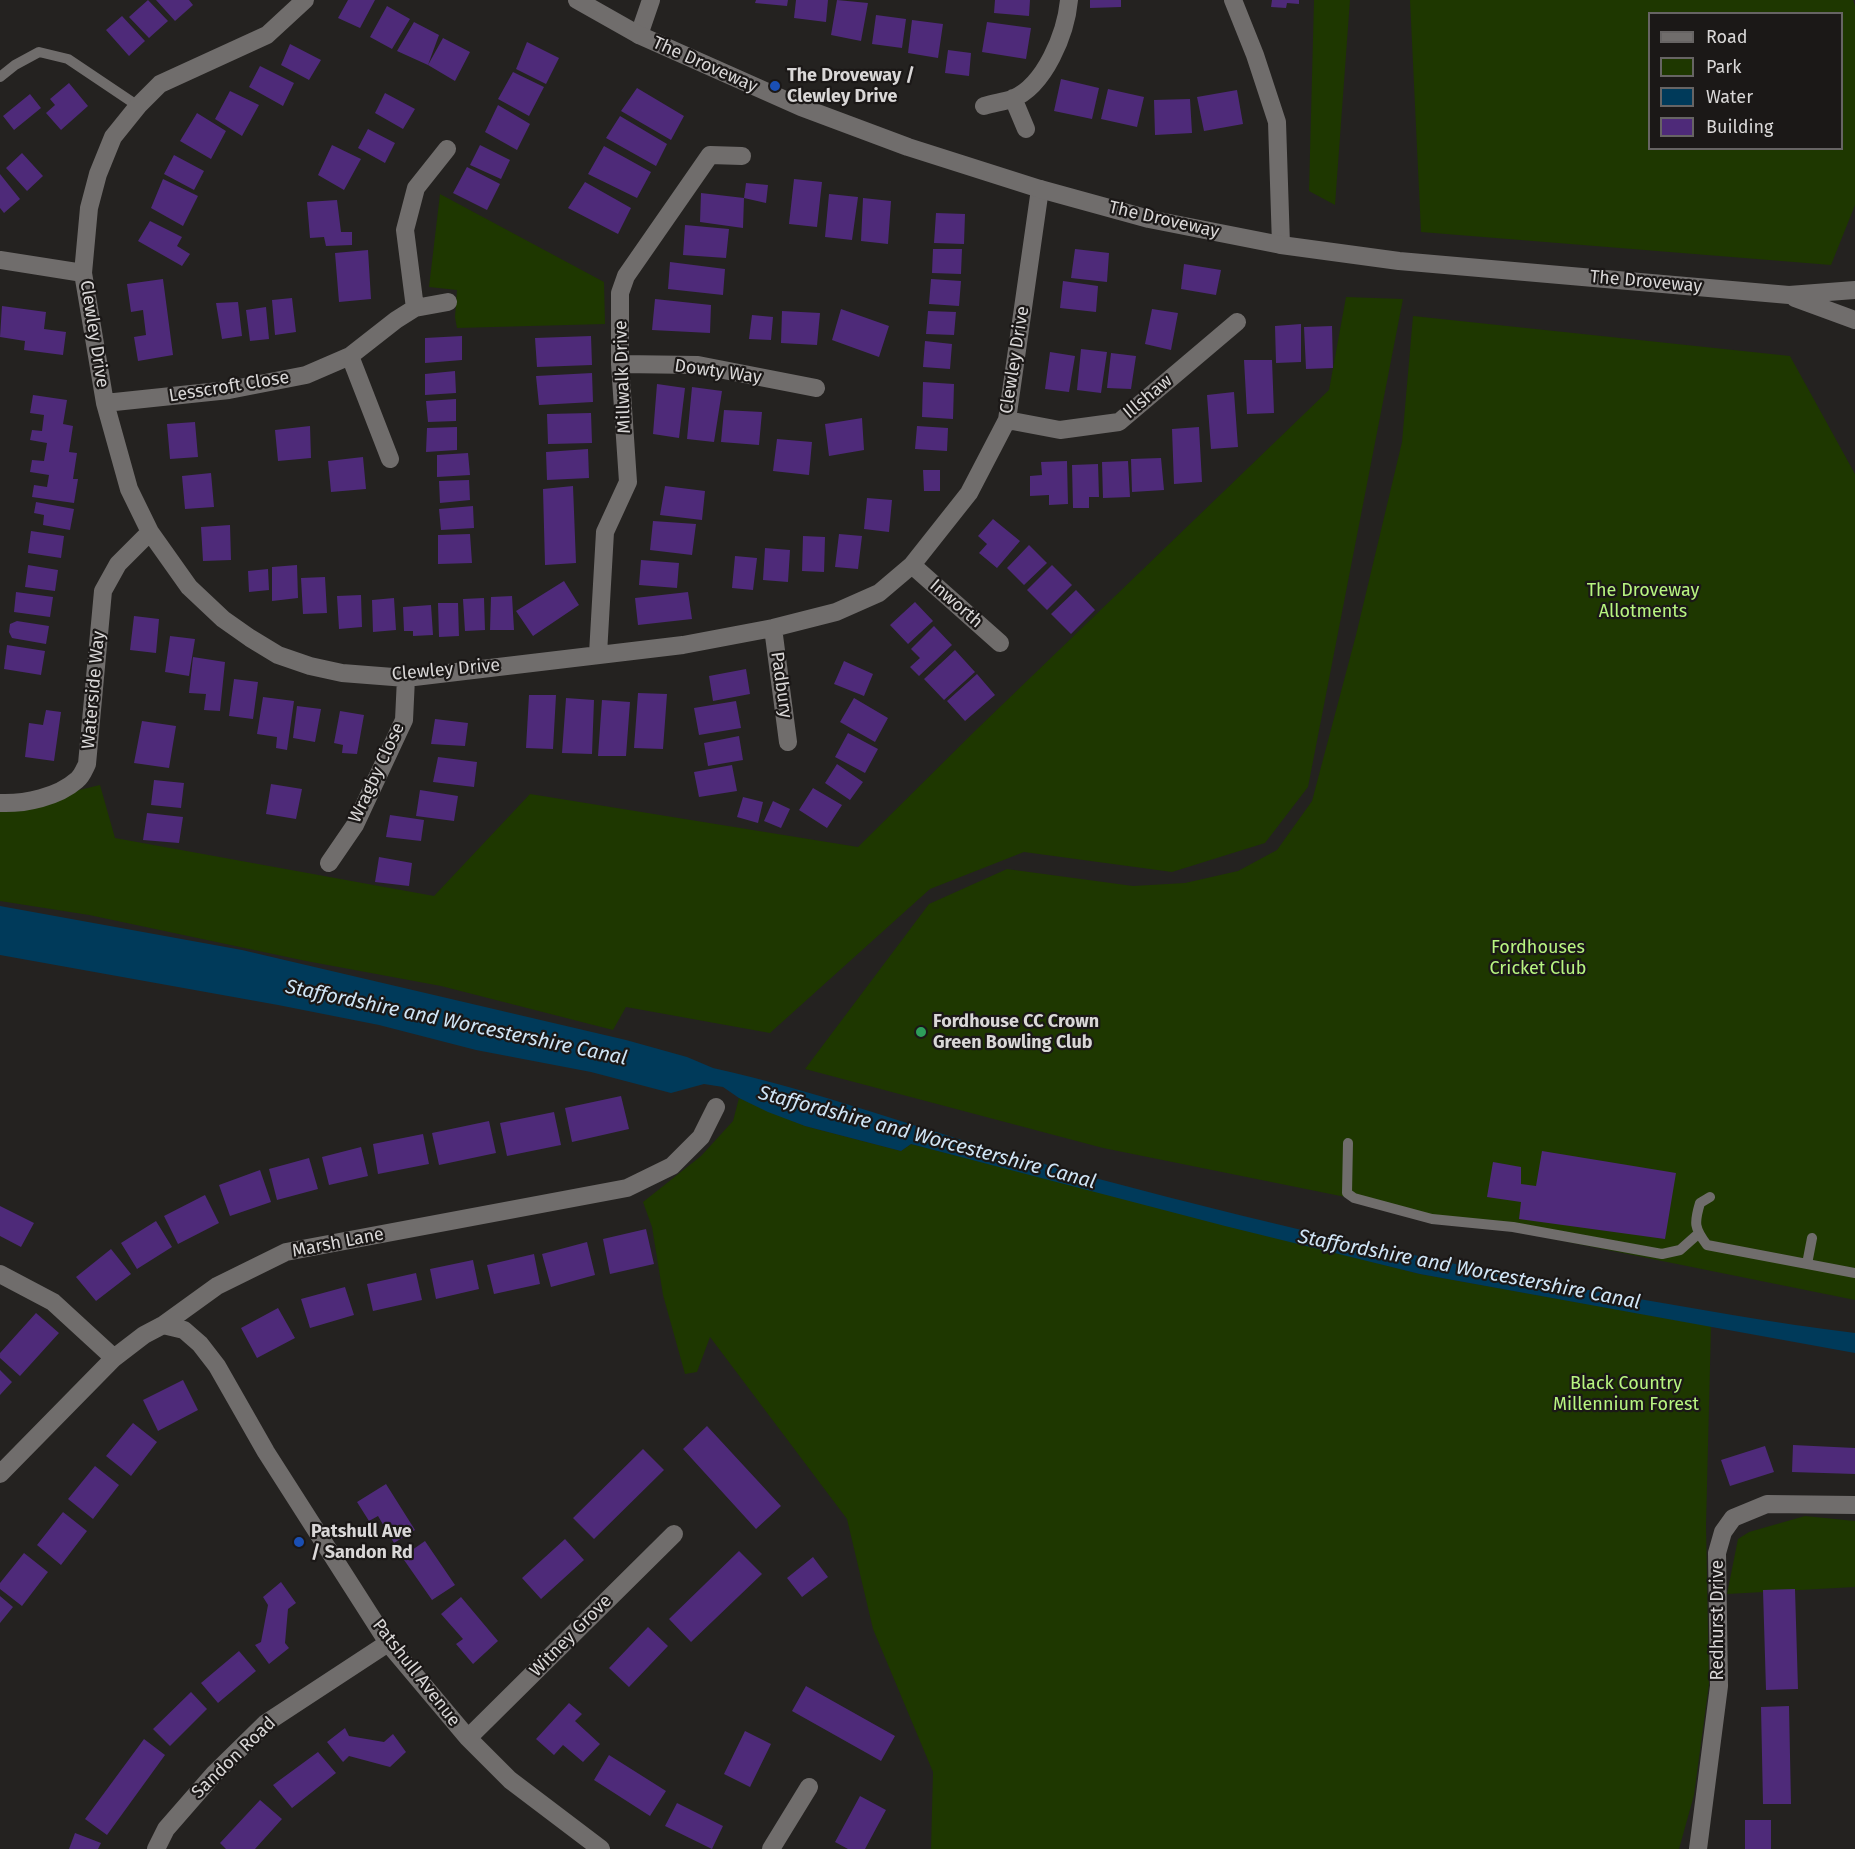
<!DOCTYPE html>
<style>
body{margin:0}
#map{position:relative;width:1855px;height:1849px;overflow:hidden;background:#242220;font-family:"Fira Sans",sans-serif}
canvas{display:block}
.legend{position:absolute;left:1648px;top:12px;width:195px;height:138px;box-sizing:border-box;background:#1b1817;border:2px solid #676464;margin:0;padding:8px 10px;list-style:none;font-size:18px;color:#d9d7d7}
.legend li{display:flex;align-items:center;gap:12px;height:30px}
.legend b{width:30px;border:2px solid #676464}
</style>
<div id="map">
<canvas width="1855" height="1849"></canvas>
<ul class="legend">
<li><b style="height:8px;background:#706d6c"></b>Road</li>
<li><b style="height:16px;background:#1e3700"></b>Park</li>
<li><b style="height:16px;background:#003a5a"></b>Water</li>
<li><b style="height:16px;background:#4e2a79"></b>Building</li>
</ul>
</div>
<script>
const context = document.querySelector('canvas').getContext('2d');
context.lineJoin = 'round';
function fill(path, color) { context.fillStyle = color; context.fill(path, 'evenodd'); }
function trace(path, color, width, dash) { context.strokeStyle = color; context.lineWidth = width; context.lineCap = dash ? 'butt' : 'round'; context.setLineDash(dash || []); context.stroke(path); }
function label(font, color, halo, rows, align = 'center') {
  context.font = font + ' "Fira Sans",sans-serif'; context.lineWidth = 4.5; context.setLineDash([]); context.textBaseline = 'middle'; context.strokeStyle = halo; context.fillStyle = color; for (const [text, x, y, turn = 0] of rows) {
    context.save(); context.translate(x, y); context.rotate((+turn || 0) * Math.PI / 180); context.textAlign = isNaN(turn) ? turn : align; if (halo) context.strokeText(text, 0, 0); context.fillText(text, 0, 0); context.restore();
  }
}
fill(new Path2D(`
 M1314,0H1350L1335,205L1309,191Z
 M1410,0H1853L1855,6V205L1831,265L1421,232ZM1650,14H1842V148H1650Z
 M440,194L604,282L605,324L457,328L455,317L457,290L429,287Z
 M1346,297L1403,299L1308,787L1265,843L1172,872L1024,852L930,889L770,1033L626,1007L613,1030L441,986L306,961L89,915L0,901V809L100,785L115,838L434,896L530,794L858,847L976,730L1329,390Z
 M1413,316L1790,356L1855,474V1300L1103,1148L805,1069L929,904L1007,869L1133,886L1185,883L1238,871L1277,850L1312,801L1356,635L1402,442Z
 M739,1098L805,1126L901,1151L911,1144L1420,1274L1711,1326L1706,1525L1709,1684L1694,1795L1679,1849H931L933,1772L873,1629L847,1519L710,1337L697,1372L685,1374L663,1295L652,1227L643,1202L701,1156L733,1121Z
 M1805,1516L1855,1521V1587L1727,1594L1738,1539L1749,1532Z`), '#1e3700');
fill(new Path2D(`
 M0,906L242,950L626,1040L687,1057L713,1068C817,1091 917,1128 1019,1157C1214,1212 1411,1258 1610,1294C1692,1308 1773,1323 1855,1333V1353L1420,1274L1225,1226L911,1144L901,1151L805,1126L768,1112L739,1098L723,1087L704,1084L671,1093L591,1072L476,1050L379,1025L278,1005L0,955Z`), '#003a5a');
fill(new Path2D(`
 M148,0L168,21L149,38L129,17Z
 M156,0H189L193,5L175,21Z
 M348,0H375L360,28L338,18Z
 M756,0H788L787,6L755,3Z
 M796,0H828L826,22L794,18Z
 M837,0L868,3L861,41L831,35Z
 M995,0H1030L1029,16L994,13Z
 M1090,0H1121V7L1090,8Z
 M1272,0H1299V4L1287,3L1286,8L1271,7Z
 M387,6L410,19L392,49L370,37Z
 M876,15L906,19L902,48L872,44Z
 M122,16L145,41L129,56L106,30Z
 M912,20L943,24L938,58L908,53Z
 M414,22L439,35L428,65L397,51Z
 M987,22L1031,28L1026,59L982,52Z
 M443,38L470,52L455,81L428,65Z
 M527,42L559,58L546,84L516,69Z
 M290,44L321,60L309,80L281,65Z
 M948,50L971,53L969,76L945,73Z
 M260,66L294,83L283,106L249,87Z
 M513,72L544,87L529,116L498,99Z
 M1061,79L1099,88L1092,119L1054,111Z
 M69,83L88,106L61,130L46,113L55,105L50,99Z
 M637,88L684,116L671,140L621,111Z
 M1108,89L1144,97L1137,127L1101,119Z
 M1237,90L1243,124L1204,131L1197,97Z
 M230,91L259,105L242,136L215,119Z
 M385,93L415,109L403,129L375,113Z
 M30,94L41,108L14,130L3,116Z
 M1190,99L1192,133L1155,135L1154,100Z
 M498,105L530,124L517,150L485,132Z
 M197,113L226,131L211,159L180,141Z
 M620,116L667,144L656,166L606,138Z
 M368,129L395,143L385,163L358,148Z
 M332,145L361,159L344,190L318,175Z
 M480,145L510,160L501,179L470,165Z
 M604,146L651,172L637,198L588,174Z
 M22,153L43,176L27,191L6,168Z
 M174,155L204,171L194,190L164,174Z
 M467,167L500,184L487,210L453,193Z
 M0,174L20,199L4,213L0,208Z
 M163,179L198,196L183,226L151,208Z
 M794,179L822,182L817,227L789,224Z
 M585,182L631,208L618,234L568,208Z
 M746,183L768,185L766,203L744,198Z
 M701,193L744,198L743,228L700,222Z
 M829,194L858,197L852,240L825,237Z
 M863,198L891,201L888,244L861,241Z
 M337,200L341,232H352V245L326,246L324,237L310,238L307,202Z
 M936,213L965,214L964,244L934,243Z
 M150,221L182,237L177,246L190,254L182,266L138,241Z
 M685,225L729,229L726,258L683,255Z
 M933,249H962L961,274L932,273Z
 M1075,249L1109,253L1107,282L1071,278Z
 M368,250L371,299L339,302L335,253Z
 M670,262L725,269L723,295L668,289Z
 M1184,264L1221,270L1216,295L1181,289Z
 M163,279L173,355L138,361L134,337L146,335L143,310L131,312L127,284Z
 M931,279L961,281L959,306L929,304Z
 M1063,281L1098,286L1096,312L1060,308Z
 M292,298L296,332L275,335L272,300Z
 M655,299L711,305L710,333L652,330Z
 M238,302L242,336L222,339L216,303Z
 M2,306L46,312L44,329L66,332L63,355L24,350L25,341L0,337Z
 M266,307L269,339L250,341L246,310Z
 M841,309L889,326L879,357L832,340Z
 M1152,309L1178,313L1171,350L1145,344Z
 M782,311L820,313L817,345L781,343Z
 M928,311L956,312L954,335L926,334Z
 M752,315L773,317L771,340L749,339Z
 M1301,324V362L1276,363L1275,326Z
 M1332,326L1333,368L1306,369L1304,327Z
 M462,336V360L425,363V338Z
 M591,336L592,365L537,367L535,338Z
 M925,341L952,344L950,369L923,367Z
 M1081,349L1107,352L1101,393L1077,390Z
 M1050,352L1075,356L1069,392L1045,389Z
 M1111,353L1136,356L1131,389L1107,388Z
 M1244,360H1272L1274,413L1247,414Z
 M455,371L456,393L425,395V374Z
 M592,373L593,402L539,405L536,376Z
 M923,382L954,384L953,419L922,417Z
 M657,384L685,388L679,438L653,434Z
 M692,387L722,391L714,442L687,439Z
 M1234,392L1238,447L1211,449L1207,395Z
 M33,395L67,400L63,424L73,426L69,452L77,453L73,479H78L74,503L32,497L34,485L47,487L49,475L30,472L32,460L44,461L47,443L30,440L32,430L42,431L44,415L30,413Z
 M456,399V421L428,422L426,401Z
 M724,410L762,412L759,445L721,442Z
 M591,413L592,443L548,444L547,414Z
 M862,418L864,450L829,456L825,424Z
 M195,422L198,457L170,459L167,424Z
 M310,426L311,458L278,461L275,430Z
 M917,426L948,428L947,451L915,449Z
 M457,427V450L426,452L427,428Z
 M1199,427L1202,482L1174,484L1172,429Z
 M777,439L812,442L809,475L773,471Z
 M588,449L589,478L547,480L546,452Z
 M468,453L470,475L437,477V455Z
 M363,457L366,489L331,492L328,461Z
 M1161,458L1164,490L1132,492L1131,459Z
 M1067,461L1068,504L1049,505V495L1030,496V476L1042,475L1041,462Z
 M1128,461L1130,497L1103,498L1102,462Z
 M1098,464L1099,497H1089V508H1073L1072,465Z
 M923,470H940V491H924Z
 M211,473L214,507L185,509L182,476Z
 M469,480L470,500L440,503L439,481Z
 M573,486L576,563L545,565L543,489Z
 M665,486L705,491L702,520L660,515Z
 M867,498L892,500L889,532L864,529Z
 M36,502L74,509L70,530L43,525L44,515L34,513Z
 M473,506L474,528L441,530L439,509Z
 M993,519L1020,541L997,568L979,553L987,544L978,536Z
 M653,521L696,524L692,555L650,550Z
 M230,525L231,560L203,561L201,527Z
 M31,531L64,536L61,558L28,553Z
 M470,534L472,563L438,564V535Z
 M839,534L862,536L858,569L835,567Z
 M803,536L825,537L824,572L802,571Z
 M1029,545L1047,563L1024,585L1007,568Z
 M765,548L790,550L788,582L763,580Z
 M735,556L757,558L753,590L732,588Z
 M641,560L679,563L677,588L639,585Z
 M28,565L58,570L55,591L25,587Z
 M297,565L298,598L272,601V567Z
 M1052,565L1072,585L1047,610L1027,590Z
 M268,569L269,590L249,592L248,571Z
 M325,577L327,613L303,614L301,578Z
 M564,581L579,605L533,636L516,611Z
 M1076,590L1095,610L1071,634L1051,614Z
 M16,592L53,597L50,617L14,612Z
 M688,592L692,619L638,625L635,598Z
 M361,595L362,627L339,629L337,596Z
 M512,596L514,630H490L491,597Z
 M394,598L396,630L373,632L372,600Z
 M484,598L485,630L465,631L463,599Z
 M915,602L933,621L908,644L890,625Z
 M438,603H458L459,636L439,637Z
 M431,605L433,635L413,636V631H404L403,607Z
 M134,616L159,619L156,653L130,650Z
 M17,621L49,626L46,644L12,638L9,632L10,624Z
 M934,626L952,645L919,676L910,667L920,658L911,649Z
 M170,636L195,639L189,676L165,672Z
 M7,645L45,651L41,675L4,669Z
 M955,650L975,672L944,700L924,679Z
 M193,657L225,662L220,711L204,710L206,694L189,693Z
 M844,661L873,674L864,696L834,684Z
 M746,669L750,694L713,701L709,676Z
 M977,674L995,695L965,721L947,701Z
 M234,679L258,682L253,719L229,716Z
 M638,693L667,694L663,749L634,748Z
 M529,695H556L553,749L526,748Z
 M263,697L294,701L287,750L276,748L277,737L257,734Z
 M566,698L594,700L592,754L562,753Z
 M854,698L888,718L875,742L840,722Z
 M602,700L630,702L626,756H598Z
 M736,701L741,728L699,735L694,708Z
 M297,706L321,709L315,742L293,738Z
 M46,710L61,712L54,761L25,757L29,723L43,725Z
 M340,711L364,715L357,754L342,753L343,745L334,743Z
 M435,719L468,723L465,746L431,744Z
 M142,721L176,726L169,768L134,763Z
 M848,733L878,749L865,773L835,757Z
 M739,736L743,760L708,766L704,743Z
 M438,757L477,762L474,787L433,782Z
 M837,764L863,782L850,800L825,783Z
 M732,765L737,791L699,797L694,772Z
 M154,780L184,783L181,808L151,805Z
 M271,784L302,789L296,819L266,814Z
 M813,788L842,805L827,828L799,810Z
 M420,790L458,796L454,821L416,816Z
 M743,797L763,802L758,823L737,817Z
 M773,801L790,809L781,828L764,821Z
 M147,813L183,817L179,843L143,840Z
 M390,815L424,820L421,841L386,837Z
 M379,857L412,863L409,886L375,882Z
 M621,1096L629,1129L572,1142L565,1108Z
 M554,1112L561,1145L507,1156L500,1123Z
 M489,1121L496,1153L439,1165L432,1133Z
 M423,1134L429,1164L378,1174L373,1144Z
 M361,1147L368,1176L329,1185L322,1157Z
 M1542,1151L1676,1173L1665,1239L1519,1219L1521,1202L1487,1197L1493,1162L1521,1167V1184L1536,1186Z
 M309,1158L318,1189L277,1200L269,1169Z
 M260,1170L271,1202L230,1216L219,1185Z
 M205,1195L219,1223L178,1244L164,1216Z
 M0,1206L34,1223L21,1247L0,1236Z
 M156,1221L172,1247L137,1269L121,1243Z
 M646,1229L654,1264L610,1274L603,1239Z
 M587,1242L595,1275L551,1287L542,1254Z
 M111,1249L131,1274L96,1301L76,1277Z
 M534,1254L540,1284L494,1294L487,1265Z
 M473,1260L479,1289L436,1299L430,1269Z
 M416,1273L422,1300L373,1311L367,1284Z
 M345,1287L354,1315L310,1328L301,1299Z
 M278,1308L295,1338L257,1358L241,1328Z
 M36,1313L59,1333L20,1376L0,1358V1353Z
 M0,1370L12,1382L0,1395Z
 M183,1380L198,1410L158,1431L143,1400Z
 M133,1423L157,1442L131,1476L106,1456Z
 M707,1426L781,1506L756,1529L683,1449Z
 M1793,1445L1855,1448V1474L1792,1472Z
 M1765,1446L1774,1472L1730,1486L1721,1460Z
 M643,1449L664,1470L594,1539L573,1518Z
 M95,1466L119,1485L93,1519L68,1499Z
 M386,1484L415,1530L394,1543L378,1516L369,1521L357,1502Z
 M63,1512L87,1531L61,1565L37,1545Z
 M565,1539L584,1560L541,1599L522,1578Z
 M425,1541L455,1585L432,1600L402,1557Z
 M739,1551L762,1574L691,1642L669,1619Z
 M24,1553L48,1572L22,1606L0,1589V1583Z
 M813,1557L828,1577L802,1597L787,1578Z
 M281,1582L296,1603L288,1609L285,1643L289,1648L269,1664L255,1645L261,1642L268,1605L263,1597Z
 M1795,1589L1798,1689L1766,1690L1763,1590Z
 M0,1596L13,1607L0,1623Z
 M461,1597L498,1641L473,1664L456,1644L463,1639L441,1614Z
 M648,1627L668,1646L629,1687L609,1668Z
 M239,1651L256,1671L218,1703L201,1683Z
 M806,1686L895,1736L881,1761L792,1711Z
 M191,1692L207,1709L170,1746L153,1729Z
 M569,1703L582,1714L575,1721L600,1744L583,1762L563,1745L554,1755L536,1739Z
 M1789,1706L1791,1804H1763L1761,1707Z
 M345,1728L349,1736L384,1742L393,1734L406,1752L390,1767L349,1756L343,1762L327,1742Z
 M745,1731L771,1744L750,1787L724,1774Z
 M144,1739L165,1755L107,1835L85,1819Z
 M318,1752L336,1773L292,1808L273,1785Z
 M609,1755L666,1791L650,1816L594,1780Z
 M860,1796L886,1810L865,1849H848L835,1842Z
 M260,1800L282,1819L255,1849H226L220,1843Z
 M677,1803L723,1826L712,1849L665,1826Z
 M1745,1820H1771V1849H1745Z
 M75,1833L101,1843L98,1849H69Z`), '#4e2a79');
trace(new Path2D(`
 M0,77L15,65L39,52L68,59L138,106
 M1348,1143L1347,1193L1354,1198L1432,1219L1513,1227L1662,1254L1680,1250L1698,1234
 M1710,1197L1700,1203C1694,1223 1694,1228 1707,1245L1855,1273
 M1807,1264L1812,1238`), '#706d6c', 10);
trace(new Path2D(`
 M305,0L267,35L160,84L138,106L113,137L98,174L89,208L83,273L105,403L129,489L150,532L189,587L223,619L250,638L278,655L310,666L342,673L406,678L683,645L773,628L836,612L879,593L912,565L969,493L1007,420L1040,189
 M1233,0L1255,55L1277,122L1281,245
 M639,35L651,0
 M1013,98L1026,129
 M984,106C993,103 1003,102 1012,99C1045,86 1066,33 1069,0
 M0,260L83,273
 M415,308L448,302
 M350,356L390,459
 M620,364L698,365L816,388
 M105,403L229,390L306,375L350,356L396,320L415,308L405,230L416,188L447,149
 M1007,420L1060,430L1119,422L1237,322
 M912,565L1000,643
 M773,628L788,742
 M598,654L605,532L628,482L620,364V293L626,276L710,155L742,156
 M0,803C25,804 58,797 77,780C82,776 84,770 87,764L103,591L118,564L150,532
 M329,863L355,825L404,720L406,678
 M0,1274L53,1302L114,1358
 M163,1325L184,1330L200,1344L217,1366L266,1452L388,1643L468,1738L510,1780L601,1849
 M0,1474L114,1358L144,1335L163,1325L217,1286L286,1252L627,1188L672,1166L701,1137L716,1107
 M468,1738L674,1534
 M156,1849L166,1829L214,1774L266,1723L388,1643
 M771,1849L809,1787
 M1698,1849L1719,1686L1717,1553L1723,1532L1733,1518L1767,1504L1855,1505`), '#706d6c', 18);
trace(new Path2D(`
 M577,0L639,35L801,107L908,147L1040,189L1149,219L1281,245L1399,261L1789,295L1855,290
 M1795,298L1855,320`), '#706d6c', 18);
for (const [x, y, r, color] of [
 [775,86,6,"#1a4fb4"],
 [921,1032,6,"#2e9e5b"],
 [299,1542,6,"#1a4fb4"]
]) { const dot = new Path2D(); dot.arc(x, y, r, 0, 2 * Math.PI); context.fillStyle = color; context.fill(dot); trace(dot, '#1b1817', 2); }
label('18px', '#d9d7d7', '#1b1817', [
 ["The Droveway",705,65,24],
 ["The Droveway",1164,220,13],
 ["The Droveway",1646,282,5],
 ["Clewley Drive",94,334,81],
 ["Clewley Drive",1015,360,-81],
 ["Dowty Way",718,372,8],
 ["Millwalk Drive",623,377,-92],
 ["Lesscroft Close",229,387,-9],
 ["Illshaw",1148,397,-40],
 ["Inworth",956,604,41],
 ["Clewley Drive",446,670,-5],
 ["Padbury",781,685,82],
 ["Waterside Way",94,690,-85],
 ["Wragby Close",377,773,-65],
 ["Marsh Lane",338,1243,-11],
 ["Redhurst Drive",1718,1620,-90],
 ["Witney Grove",571,1636,-45],
 ["Patshull Avenue",416,1673,52],
 ["Sandon Road",234,1758,-44]
]);
label('bold 18px', '#d9d7d7', '#1b1817', [
 ["The Droveway /",787,76],
 ["Clewley Drive",787,97],
 ["Fordhouse CC Crown",933,1022],
 ["Green Bowling Club",933,1043],
 ["Patshull Ave",311,1532],
 ["/ Sandon Rd",311,1553]
], 'left');
label('18px', '#b8f581', '#1b1817', [
 ["The Droveway",1643,591],
 ["Allotments",1643,612],
 ["Fordhouses",1538,948],
 ["Cricket Club",1538,969],
 ["Black Country",1626,1384],
 ["Millennium Forest",1626,1405]
]);
label('italic 20px', '#d0e5f6', '#1b1817', [
 ["Staffordshire and Worcestershire Canal",456,1023,12],
 ["Staffordshire and Worcestershire Canal",927,1138,15],
 ["Staffordshire and Worcestershire Canal",1469,1270,11]
]);
</script>
